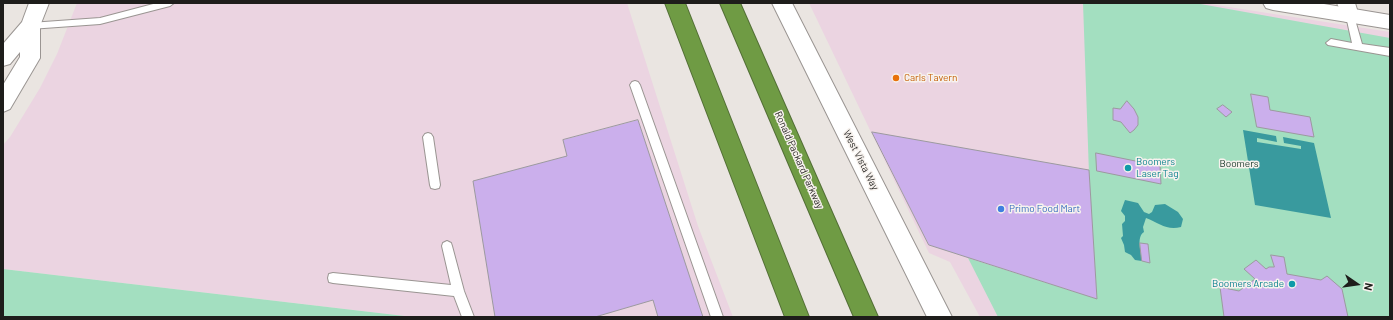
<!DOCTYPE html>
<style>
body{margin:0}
#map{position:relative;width:1393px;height:320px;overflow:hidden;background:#eae5e1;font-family:Barlow,sans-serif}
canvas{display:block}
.frame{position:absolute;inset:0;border:4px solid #1e1d1b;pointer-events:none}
.north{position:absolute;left:1337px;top:264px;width:40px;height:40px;-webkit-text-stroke:3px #f7f2ee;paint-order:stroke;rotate:103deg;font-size:11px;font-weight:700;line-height:16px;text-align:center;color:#1e1d1b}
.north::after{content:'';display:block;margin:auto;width:14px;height:18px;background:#1e1d1b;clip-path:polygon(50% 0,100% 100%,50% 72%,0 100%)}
</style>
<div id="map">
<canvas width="1393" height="320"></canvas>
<div class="frame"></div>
<div class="north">N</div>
</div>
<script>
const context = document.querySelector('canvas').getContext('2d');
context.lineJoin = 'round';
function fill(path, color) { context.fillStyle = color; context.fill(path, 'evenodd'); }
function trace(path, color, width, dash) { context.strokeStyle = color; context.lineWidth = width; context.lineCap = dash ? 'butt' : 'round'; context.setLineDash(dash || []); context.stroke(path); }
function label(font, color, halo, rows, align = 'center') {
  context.font = font + ' Barlow,sans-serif'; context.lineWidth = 3; context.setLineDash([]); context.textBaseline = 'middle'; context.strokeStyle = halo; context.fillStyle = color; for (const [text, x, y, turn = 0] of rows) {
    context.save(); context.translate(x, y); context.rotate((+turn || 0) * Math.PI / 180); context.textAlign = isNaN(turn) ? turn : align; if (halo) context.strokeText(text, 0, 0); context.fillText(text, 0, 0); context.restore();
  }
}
fill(new Path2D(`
 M77,3H627L698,226L733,317H413L3,269V145L10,137L40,88L57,54Z
 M809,3H1203L1390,32V317H980L950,262L929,253Z`), '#ebd4e1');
fill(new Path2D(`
 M1083,3H1195L1390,38V317H998L968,258L1097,299L1089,174Z
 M3,269L413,317H3Z`), '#a3dfc0');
fill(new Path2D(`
 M1243,130L1276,136L1277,142L1257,138V142L1301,149V146L1284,143L1283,137L1314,143L1331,218L1255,205Z
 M1125,200L1138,203L1144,212L1149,214L1152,212L1155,205L1165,204L1178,212L1183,219L1181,227C1167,231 1159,223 1146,218L1143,227L1144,232C1136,237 1141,252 1142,261L1135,260L1131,255L1125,252L1124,245L1121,238L1123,236L1122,224L1125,221V216L1121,211Z`), '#399a9e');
const building = new Path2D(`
 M1251,94L1268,97L1270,110L1310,117L1314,137L1257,127Z
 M1127,101L1134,109L1138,117V125L1134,130L1130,133L1121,122L1113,120V108L1120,109Z
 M1223,105L1232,112L1226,117L1217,109Z
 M638,120L703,317H658L653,300L595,317H495L473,181L567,156L563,140Z
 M872,132L1089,170L1097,299L929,245Z
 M1096,153L1160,166L1161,184L1097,171Z
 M1140,243L1148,244L1150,263L1142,261Z
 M1271,255L1284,257L1287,274L1321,280L1327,276L1342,289L1348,317H1224L1220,287L1239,291L1255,279L1244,269L1256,260L1266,269L1269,267H1274Z`);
fill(building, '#cbafec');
trace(building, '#9c9a9f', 1);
const service = new Path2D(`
 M157,3H174L170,6L100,24L30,29L26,26L30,23L100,18Z
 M1350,13L1354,16L1362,44L1390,48V56L1328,45L1326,43L1331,39L1352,43L1346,16Z
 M635,81L638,82L640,85L723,317H711L630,85L632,82Z
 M428,133L431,134L433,137L440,185L439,188L435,189L431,188L430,185L423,137L425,134Z
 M447,241L451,243L452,246L464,291L474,317H462L454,296L333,283L329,282L328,278L329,274L333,273L451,285L442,246L443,243Z`);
const minor = new Path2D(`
 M1337,3H1355L1359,16L1356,21L1350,23L1344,21Z`);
const secondary = new Path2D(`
 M29,3H49L40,26V58L10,109L3,112V85L20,57V52L10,64L3,66V44L22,22Z
 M772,3H792L952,317H927Z
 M1263,3H1318L1390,15V29L1273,10L1266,8Z`);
const motorway = new Path2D(`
 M665,3H685L809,317H785Z
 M720,3H740L878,317H854Z`);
trace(service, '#9a9592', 2);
trace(minor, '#9a9592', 2);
trace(secondary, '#9a9592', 2);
trace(motorway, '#536f36', 2);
fill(service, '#fff');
fill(minor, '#fff');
fill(secondary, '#fff');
fill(motorway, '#6f9b44');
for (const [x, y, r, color] of [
 [896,78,4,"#e8710a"],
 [1128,168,4,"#0f9aa8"],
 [1001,209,4,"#3f7fe0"],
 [1292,284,4,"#0f9aa8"]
]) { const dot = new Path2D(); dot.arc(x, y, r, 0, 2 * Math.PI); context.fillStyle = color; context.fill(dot); trace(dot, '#f7f2ee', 1.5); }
label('10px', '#c56008', '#f7f2ee', [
 ["Carls Tavern",904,78]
], 'left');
label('10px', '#1e1d1b', '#f7f2ee', [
 ["Ronald Packard Parkway",799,160,66],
 ["West Vista Way",861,160,63]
]);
label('10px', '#0d838f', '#f7f2ee', [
 ["Boomers",1136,162],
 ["Laser Tag",1136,174],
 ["Boomers Arcade",1284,284,"right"]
], 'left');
label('10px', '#163728', '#f7f2ee', [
 ["Boomers",1239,164]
]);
label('10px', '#366cbe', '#f7f2ee', [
 ["Primo Food Mart",1009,209]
], 'left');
</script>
